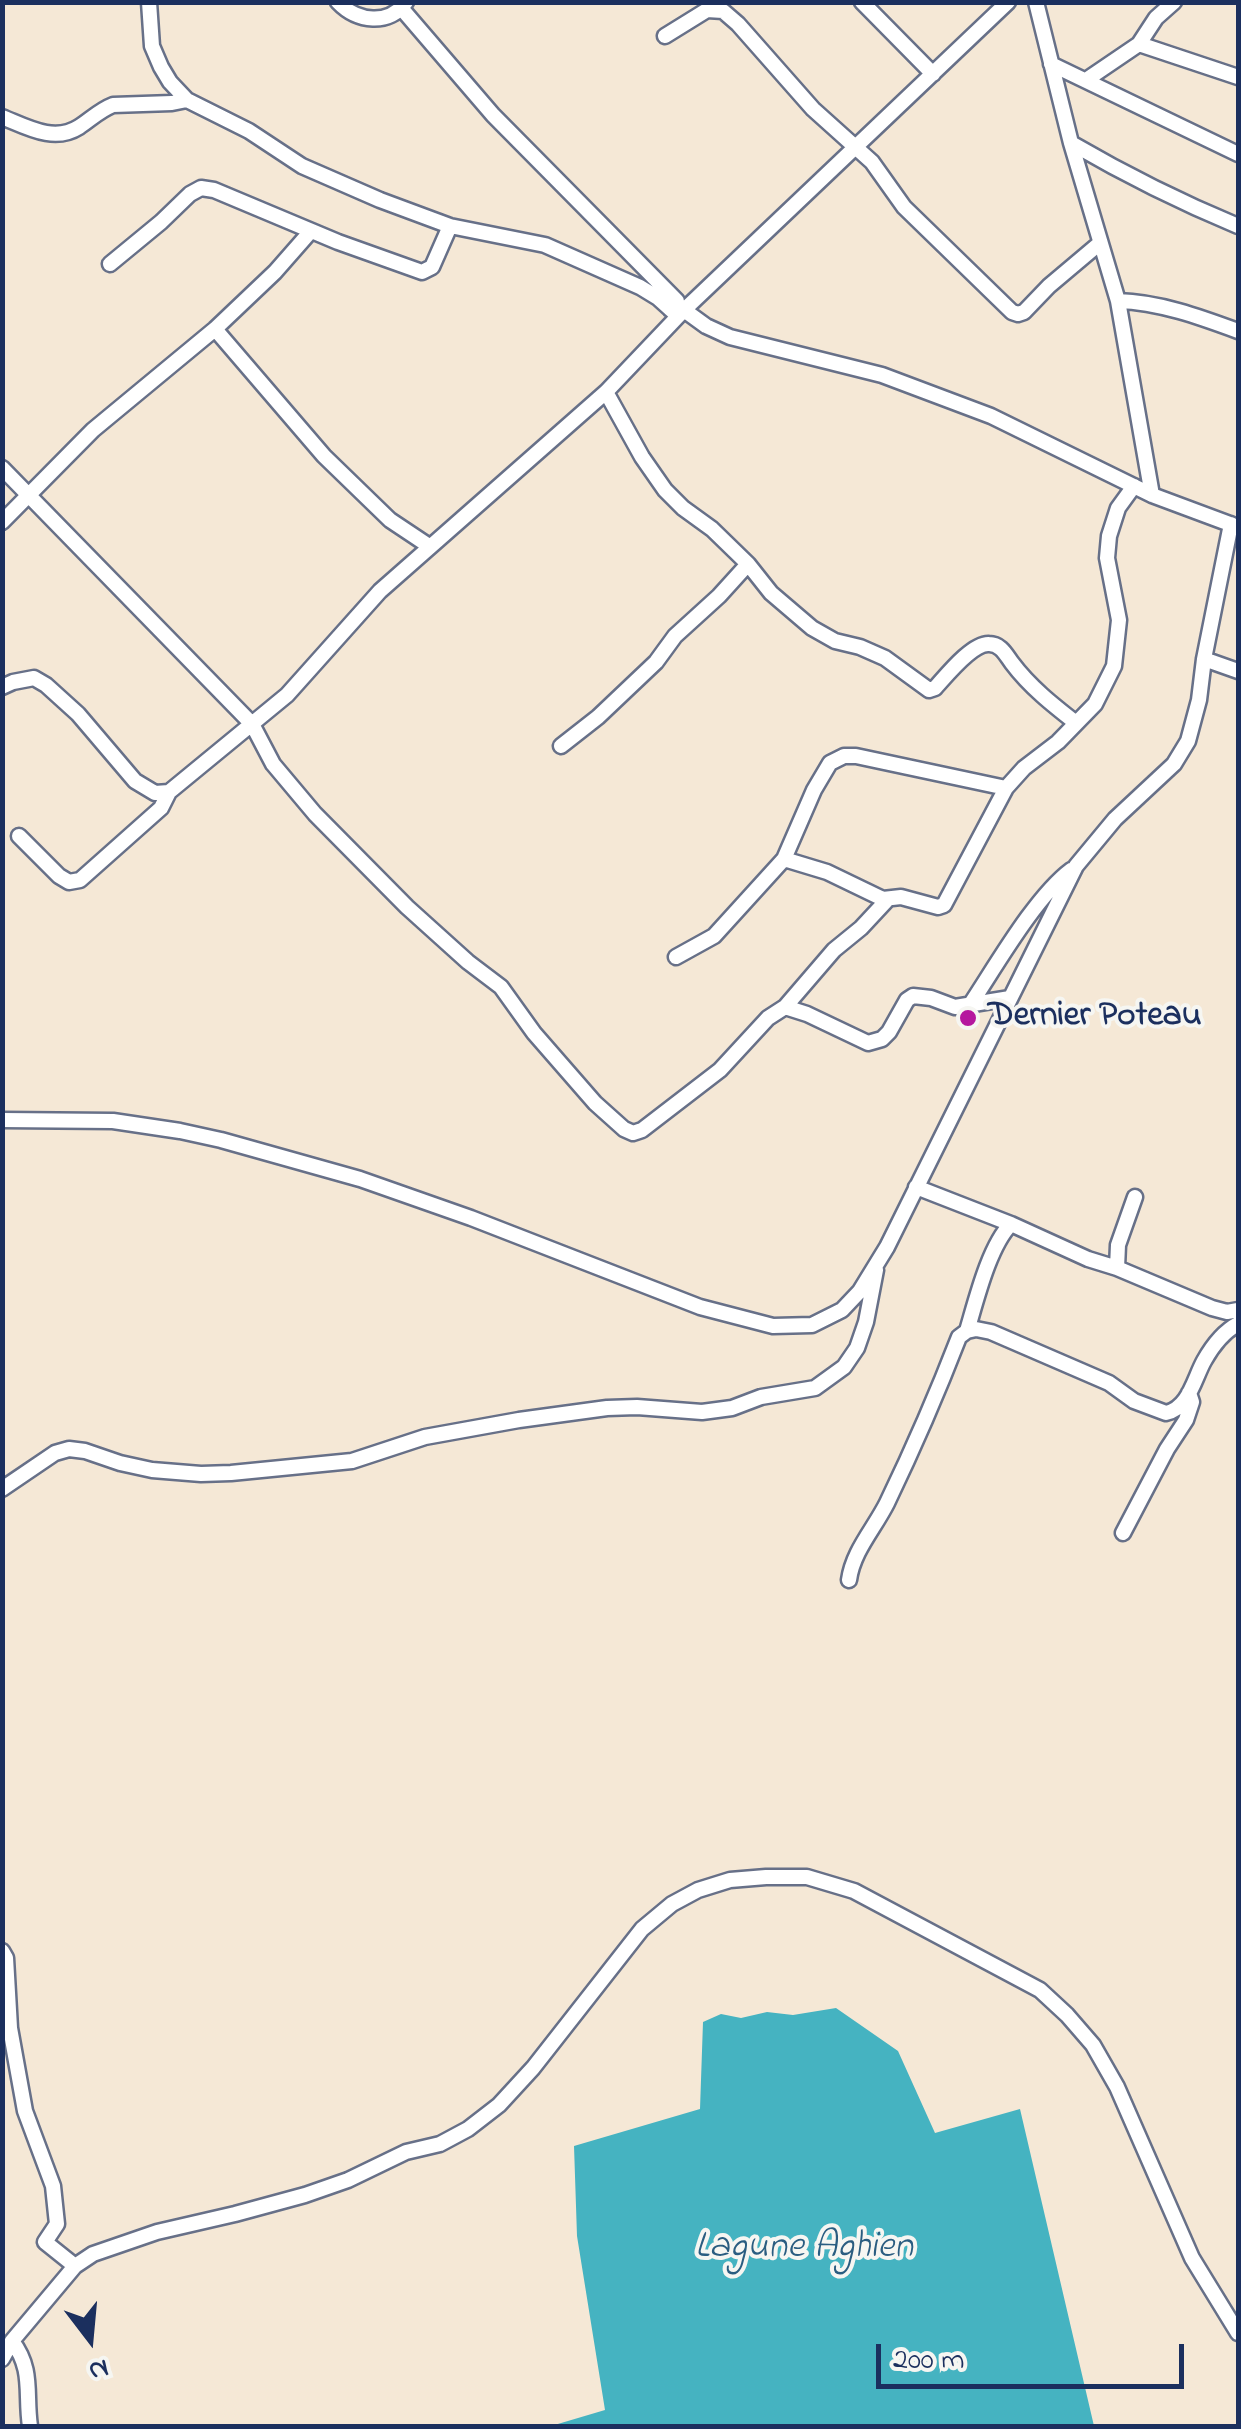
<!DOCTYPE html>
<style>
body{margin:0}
#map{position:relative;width:1241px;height:2429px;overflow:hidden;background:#f5e8d6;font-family:"Indie Flower",sans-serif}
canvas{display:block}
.frame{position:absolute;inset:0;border:5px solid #1b2f5e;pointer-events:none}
.north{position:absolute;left:40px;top:2289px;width:100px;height:100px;-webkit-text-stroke:8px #f6f6f2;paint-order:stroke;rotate:164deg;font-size:28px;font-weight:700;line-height:40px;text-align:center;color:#1b2f5e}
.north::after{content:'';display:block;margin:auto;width:35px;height:45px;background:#1b2f5e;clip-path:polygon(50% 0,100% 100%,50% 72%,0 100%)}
.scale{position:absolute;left:876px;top:2344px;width:308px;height:45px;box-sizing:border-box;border:5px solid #1b2f5e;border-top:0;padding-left:12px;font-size:30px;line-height:35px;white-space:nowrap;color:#1b2f5e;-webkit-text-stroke:8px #f6f6f2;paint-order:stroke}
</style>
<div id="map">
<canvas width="1241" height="2429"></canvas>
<div class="frame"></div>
<div class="north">N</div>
<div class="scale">200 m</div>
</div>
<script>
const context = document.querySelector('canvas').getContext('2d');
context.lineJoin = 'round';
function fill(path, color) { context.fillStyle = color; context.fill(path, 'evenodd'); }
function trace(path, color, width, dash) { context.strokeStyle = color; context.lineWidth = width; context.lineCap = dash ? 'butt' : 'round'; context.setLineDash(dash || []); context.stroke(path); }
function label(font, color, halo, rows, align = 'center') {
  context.font = font + ' "Indie Flower",sans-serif'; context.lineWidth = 8; context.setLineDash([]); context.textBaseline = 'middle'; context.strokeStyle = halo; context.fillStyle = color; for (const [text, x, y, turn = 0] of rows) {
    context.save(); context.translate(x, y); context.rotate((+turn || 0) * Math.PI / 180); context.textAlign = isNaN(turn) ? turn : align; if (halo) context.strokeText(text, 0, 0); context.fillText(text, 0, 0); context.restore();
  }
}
fill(new Path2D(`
 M836,2008L898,2051L935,2133L1020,2109L1094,2426H551L605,2410L577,2236L574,2146L700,2109L703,2022L721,2014L741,2018L767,2012L793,2015Z`), '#45b3c1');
const minor = new Path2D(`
 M149,2L152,46L161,67L170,82L187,100L249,131L302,166L380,200L450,226L545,245L640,287L658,298L678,316
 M338,2C357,22 389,26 406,2
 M862,2L933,74
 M1036,2L1071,143L1118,301L1152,495
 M402,9L493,115L677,301V306L670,309
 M665,36L707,10L723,11L738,24L813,109L872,162L904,207L1012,312L1018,314L1024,312L1049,286L1100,243
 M1139,44L1238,77
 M1051,64L1238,154
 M1086,80L1139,44L1156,18L1174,2
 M2,117C27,127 54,143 79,127C91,119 100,110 113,105L172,103L187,100
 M1071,143C1126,175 1180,202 1238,226
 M110,264L161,222L190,194L201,188L214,190L338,242L422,272L432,267L450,226
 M1118,301C1159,302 1200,317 1238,331
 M684,310L706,326L730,337L882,375L991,416L1152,495L1238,527
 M215,329L324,456L390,520L429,546
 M606,392L642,457L665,490L683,508L712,529L748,564L771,593L812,628L835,641L860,647L885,658L929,690L935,688C946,676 972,643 989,644C1001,644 1006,655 1012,663C1030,687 1053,705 1076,723
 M2,468L252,724L273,764L315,814L407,907L468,962L501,987L534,1033L595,1103L624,1129L633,1133L642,1130L720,1070L768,1018L785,1007L807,1014L868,1043L882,1039L889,1032L907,1000L913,996L931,998L955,1007L1010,998
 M2,522L93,430L215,329L275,272L311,231
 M1204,659L1238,671
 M2,687L13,682L34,678L46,685L78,714L135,781L155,793L169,792
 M561,746L598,717L656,662L675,636L719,596L748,564
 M19,836L59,876L69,882L80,880L161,808L169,792L287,695L380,591L606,392L684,310L1008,2
 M784,859L827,872L883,899L901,897L938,907L944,905L1006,788L1024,768L1058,742L1095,704L1114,666L1119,620L1107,558L1109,536L1118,508L1134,486
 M676,957L714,936L784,859L814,790L830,763L844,756H856L1006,788
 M970,1005C996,966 1035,897 1071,870
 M785,1007L834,950L861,928L888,899
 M2,1120L113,1121L180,1131L221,1140L360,1179L471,1218L700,1307L773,1326L812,1325L842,1310L860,1291L887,1247L1076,866L1115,819L1174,764L1188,741L1199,700L1204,659L1231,524
 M916,1187L1011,1224L1088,1259L1117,1268
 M1135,1197L1118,1245L1117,1268L1212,1308L1227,1312L1238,1310
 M967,1331C976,1301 989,1246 1011,1224
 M2,1489L55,1453L69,1449L85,1451L120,1463L152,1470L201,1474L231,1473L352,1461L425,1437L519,1420L607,1408L637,1407L702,1412L732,1408L761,1397L815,1388L844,1367L857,1348L866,1322L876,1270
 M1123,1533L1167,1449L1186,1420L1192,1402L1189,1393
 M849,1580C853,1551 874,1529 887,1503C913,1449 937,1394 959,1337L967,1331L976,1329L991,1332L1109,1383L1134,1401L1166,1413C1189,1408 1194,1379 1204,1361C1213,1345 1223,1332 1238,1324
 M2,1951L6,1958L10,2028L25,2111L53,2186L57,2224L45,2242L75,2266
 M12,2341C34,2370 25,2394 30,2426
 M2,2359L12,2341L75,2266L93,2254L157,2232L235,2214L305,2195L348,2180L406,2152L440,2144L468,2129L499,2105L533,2068L642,1929L672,1904L698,1890L730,1880L766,1877H807L854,1891L1040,1990L1067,2015L1093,2045L1117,2087L1192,2258L1238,2333`);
trace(minor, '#677088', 19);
trace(minor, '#fff', 14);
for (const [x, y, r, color] of [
 [968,1018,10,"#b5179e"]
]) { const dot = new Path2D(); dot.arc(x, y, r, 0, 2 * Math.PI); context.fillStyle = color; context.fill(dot); trace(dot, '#f6f6f2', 4); }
label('bold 35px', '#1b2f5e', '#f6f6f2', [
 ["Dernier Poteau",988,1018]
], 'left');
label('italic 38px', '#2a5d81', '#f6f6f2', [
 ["Lagune Aghien",804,2250]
]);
</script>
